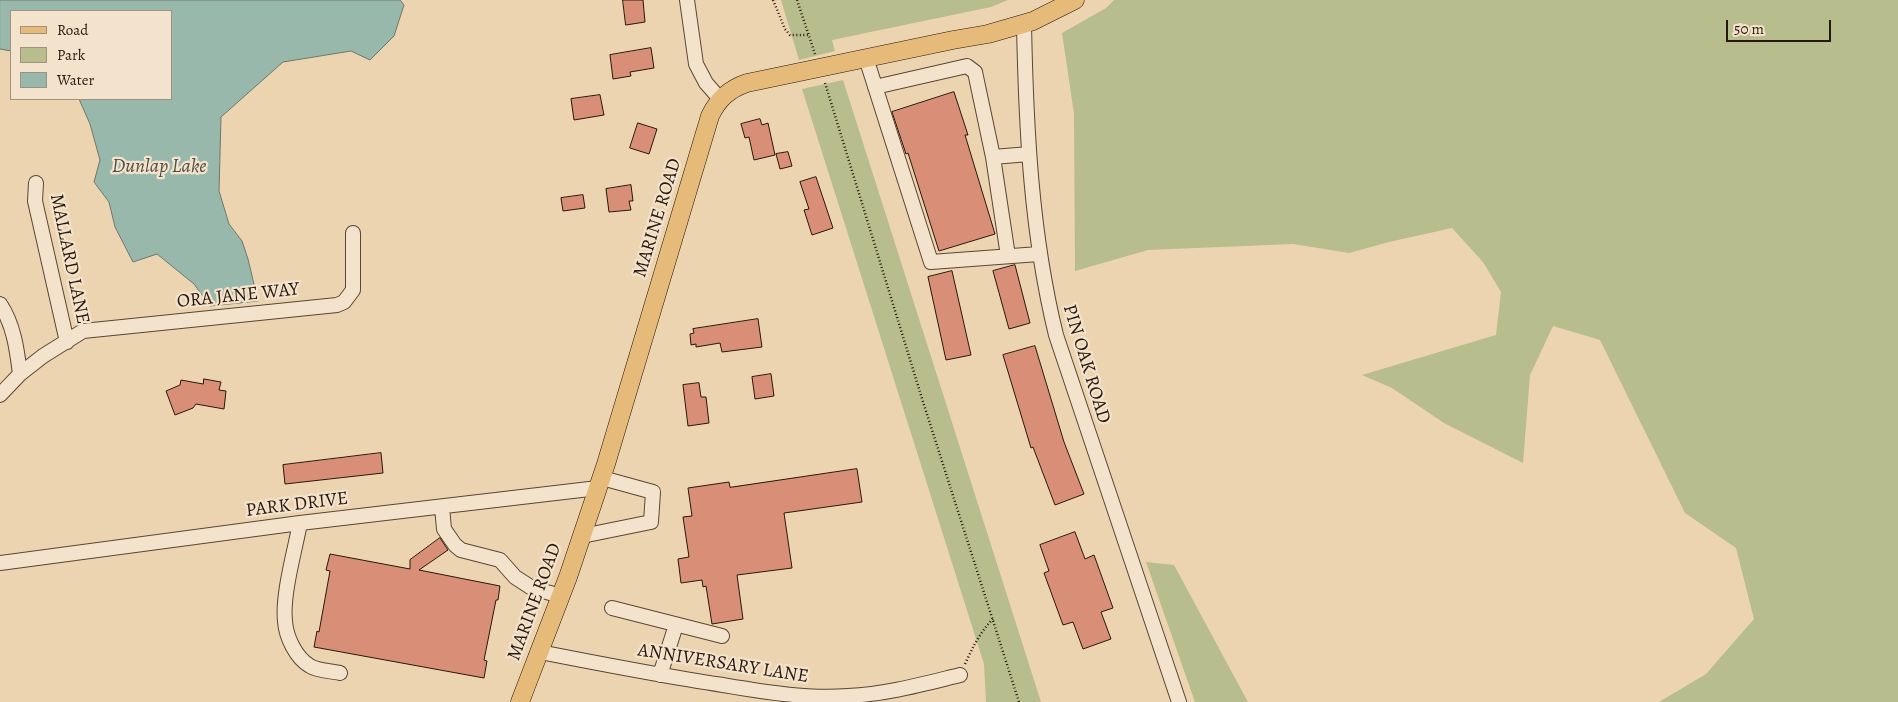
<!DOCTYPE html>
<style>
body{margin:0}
#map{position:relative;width:1898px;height:702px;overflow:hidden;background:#ecd4b0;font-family:Alegreya,serif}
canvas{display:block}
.legend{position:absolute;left:10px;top:10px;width:162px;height:90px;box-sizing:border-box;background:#f3e3cc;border:1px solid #a2917f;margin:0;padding:6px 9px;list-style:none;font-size:15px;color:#28170b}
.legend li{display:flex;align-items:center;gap:10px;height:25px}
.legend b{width:25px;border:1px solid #a2917f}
.scale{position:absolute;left:1726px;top:20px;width:105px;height:22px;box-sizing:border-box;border:2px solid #28170b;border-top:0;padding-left:6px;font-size:15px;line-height:18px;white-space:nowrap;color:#28170b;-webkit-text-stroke:4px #f3e3cc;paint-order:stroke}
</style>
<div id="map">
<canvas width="1898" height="702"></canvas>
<ul class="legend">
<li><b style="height:6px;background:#e6ba78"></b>Road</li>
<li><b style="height:14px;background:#b7bd8c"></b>Park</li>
<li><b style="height:14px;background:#99b8ac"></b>Water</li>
</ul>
<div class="scale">50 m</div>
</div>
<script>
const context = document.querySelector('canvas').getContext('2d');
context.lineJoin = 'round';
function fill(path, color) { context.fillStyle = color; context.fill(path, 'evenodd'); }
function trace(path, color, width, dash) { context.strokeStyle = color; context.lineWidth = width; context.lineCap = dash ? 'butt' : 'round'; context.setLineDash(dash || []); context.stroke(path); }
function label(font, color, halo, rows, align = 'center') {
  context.font = font + ' Alegreya,serif'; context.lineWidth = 4.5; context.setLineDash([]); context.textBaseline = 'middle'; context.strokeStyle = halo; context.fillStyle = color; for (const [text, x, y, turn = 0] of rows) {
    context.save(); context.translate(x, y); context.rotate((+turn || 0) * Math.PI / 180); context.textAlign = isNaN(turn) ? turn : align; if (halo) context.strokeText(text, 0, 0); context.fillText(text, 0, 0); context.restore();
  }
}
fill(new Path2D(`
 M781,0H1008L991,7L832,40L835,51L799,60Z
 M1114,0H1898V702H1659L1706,674L1754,619L1736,548L1685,513L1600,340L1553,326L1530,375L1523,463L1444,423L1392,388L1362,375L1496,335L1501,292L1483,262L1452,228L1389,242L1349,253L1293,244L1148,250L1075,271L1074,114L1062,33L1106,8Z
 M843,80L1041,702H986L984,664L802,89Z
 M1146,562L1174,565L1248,702H1195Z`), '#b7bd8c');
const water = new Path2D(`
 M0,0H400L404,5L394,36L370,60L351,51L283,62L221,117L219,191L229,224L242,241L248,259L258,301L210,306L194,284L157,254L133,262L115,227L109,202L94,182L100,160L90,124L79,99H171V11H11V51L0,49Z`);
fill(water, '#99b8ac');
trace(water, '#6c786c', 1);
const building = new Path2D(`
 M623,0H643L645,22L626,25Z
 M651,48L654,68L630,72L631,76L613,79L610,55Z
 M954,92L968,135H965L995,234L939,251L908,153L906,154L892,112Z
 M600,95L604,115L574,120L571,99Z
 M760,119L762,125L768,123L775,155L754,160L749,137L745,138L741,124Z
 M638,123L657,129L649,154L630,148Z
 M788,152L792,166L780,169L776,154Z
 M816,177L833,228L812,235L804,210L809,209L800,182Z
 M631,185L633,201H629L631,210L609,212L606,189Z
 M583,195L585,208L563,211L561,198Z
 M1015,265L1030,323L1009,329L993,271Z
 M952,271L971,355L946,360L928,277Z
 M758,319L762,347L722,352L720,343L696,347V344L691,345L690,334L694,333L693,329Z
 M1035,346L1064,442L1084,494L1055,505L1033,447L1031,448L1003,355Z
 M771,374L774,396L755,399L752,377Z
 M204,379L221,382L219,390L226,391L224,409L196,404L193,408L175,415L166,391L180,385L181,380L203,384Z
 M699,383L701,397H706L709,423L688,426L683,385Z
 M381,453L383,473L285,484L283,465Z
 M857,469L862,502L784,513L792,568L737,575L743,619L712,624L706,586L703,587L702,580L681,583L678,559L689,557L683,517L692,516L688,488L729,482L730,487Z
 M1075,532L1085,559L1094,555L1113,608L1101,612L1111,639L1083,649L1073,622L1063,625L1044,573L1049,571L1040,545Z
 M440,538L448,550L419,570L500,586L498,600H496L484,660L487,661L484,678L314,647L317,631L319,632L330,571L326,570L330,554L410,569V560Z`);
fill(building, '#d98f77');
trace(building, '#28170b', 1);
const minor = new Path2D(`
 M687,0L696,64L706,83L720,99
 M1024,24C1026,128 1031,233 1056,335L1179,702
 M866,58L931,262L1039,254
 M875,87L967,66L975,72L993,157L1008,256
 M993,157L1029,154
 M36,183L35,201L67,342
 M0,304C14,325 17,350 20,374
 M0,395L20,374L43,356L83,331L337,305L344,302L353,290V233
 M442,507L444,529L455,545L461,550L500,560L515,577L532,588L561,596
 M300,523C295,550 282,595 285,621C286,637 296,658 310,666C318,671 332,671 340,673
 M582,536L651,522L653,492L602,478
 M0,563L300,523L598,488
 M612,608L722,636
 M540,652C601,664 662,676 723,685C765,692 806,699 848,696C887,694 923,684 960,675
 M660,675L676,625`);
const major = new Path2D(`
 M520,702L568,577L606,464L710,116C718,99 729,89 747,83L953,40L988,34L1033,21L1075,0`);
trace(minor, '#594634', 16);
trace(major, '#28170b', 19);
trace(new Path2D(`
 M773,0L785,29L790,35H808
 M797,0L815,54
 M825,83L924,405L1019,702
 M965,664C973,647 980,632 993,619`), '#28170b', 2.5, [1, 2.5]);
trace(minor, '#f3e3cc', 14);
trace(major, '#e6ba78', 18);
label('19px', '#28170b', '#f3e3cc', [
 ["MARINE ROAD",658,218,-73],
 ["MALLARD LANE",69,259,78],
 ["ORA JANE WAY",238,296,-6],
 ["PIN OAK ROAD",1086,364,73],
 ["PARK DRIVE",297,505,-7],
 ["MARINE ROAD",535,602,-70],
 ["ANNIVERSARY LANE",723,664,9]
]);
label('italic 20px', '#504f43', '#f3e3cc', [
 ["Dunlap Lake",159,167]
]);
</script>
